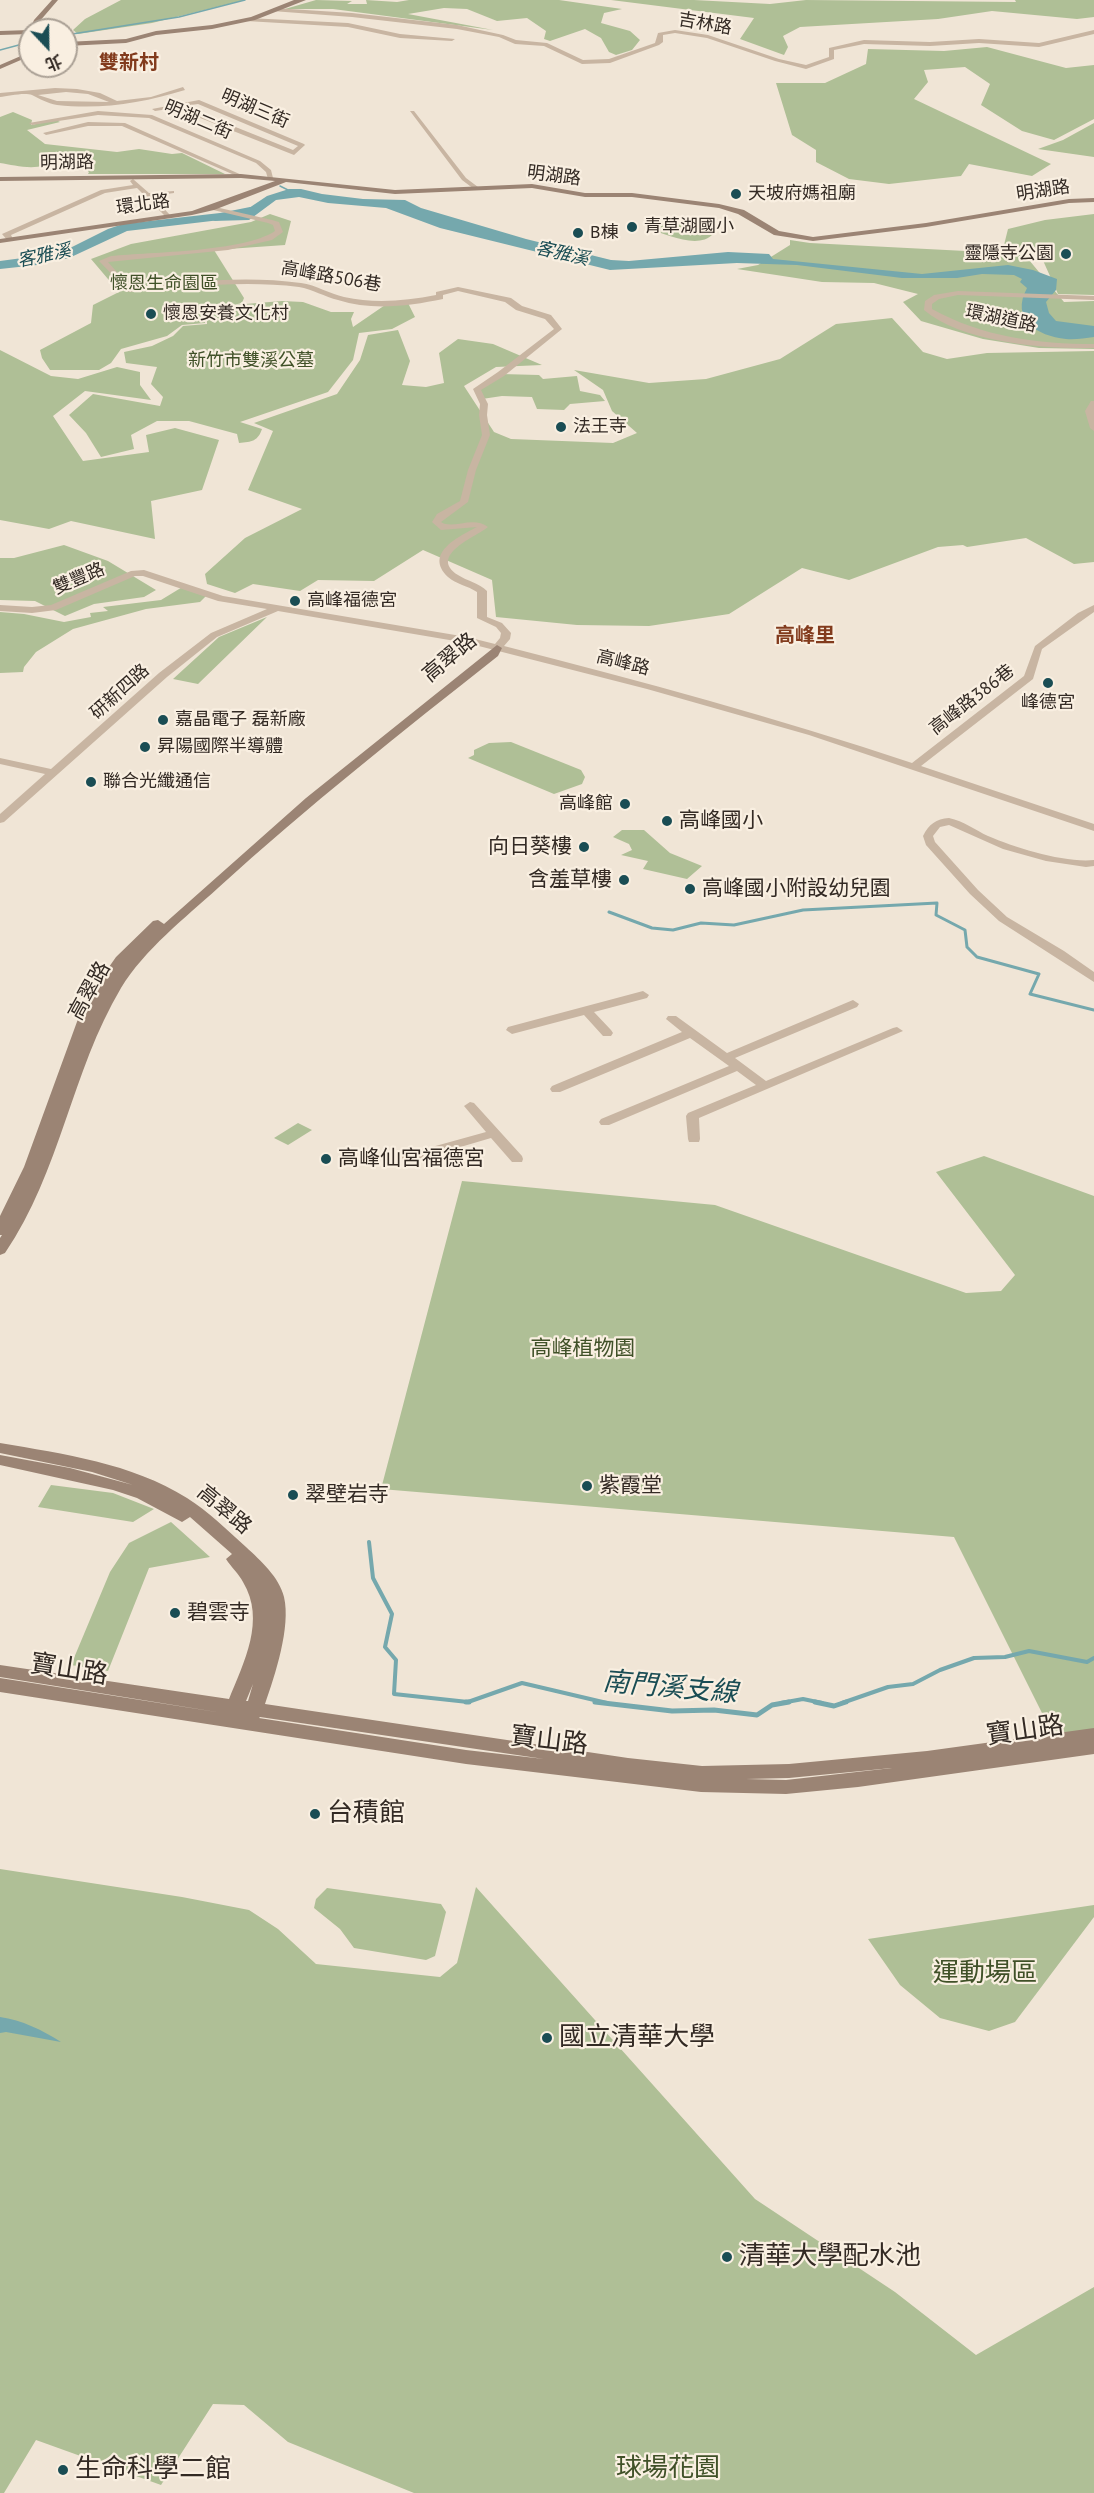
<!DOCTYPE html>
<meta charset="utf-8">
<style>
body{margin:0}
#map{position:relative;width:1094px;height:2493px;overflow:hidden;background:#f0e5d6;font-family:"PT Sans","Noto Sans TC",sans-serif}
canvas{display:block}
.north{position:absolute;left:18px;top:18px;width:60px;height:60px;box-sizing:border-box;background:#f9efe1;border:2px solid #aaa095;border-radius:50%;rotate:158deg;font-size:16px;font-weight:700;line-height:24px;text-align:center;color:#332a24}
.north::after{content:'';display:block;margin:auto;width:21px;height:27px;background:#1a4d54;clip-path:polygon(50% 0,100% 100%,50% 72%,0 100%)}
</style>
<div id="map">
<canvas width="1094" height="2493"></canvas>
<div class="north">北</div>
</div>
<script>
const context = document.querySelector('canvas').getContext('2d');
context.lineJoin = 'round';
function fill(path, color) { context.fillStyle = color; context.fill(path, 'evenodd'); }
function trace(path, color, width, dash) { context.strokeStyle = color; context.lineWidth = width; context.lineCap = dash ? 'butt' : 'round'; context.setLineDash(dash || []); context.stroke(path); }
function label(font, color, halo, rows, align = 'center') {
  context.font = font + ' "PT Sans","Noto Sans TC",sans-serif'; context.lineWidth = 4.5; context.setLineDash([]); context.textBaseline = 'middle'; context.strokeStyle = halo; context.fillStyle = color; for (const [text, x, y, turn = 0] of rows) {
    context.save(); context.translate(x, y); context.rotate((+turn || 0) * Math.PI / 180); context.textAlign = isNaN(turn) ? turn : align; if (halo) context.strokeText(text, 0, 0); context.fillText(text, 0, 0); context.restore();
  }
}
fill(new Path2D(`
 M121,0H245L152,23L78,34L73,30L85,19Z
 M316,0L352,1L347,4H367L366,0L397,2L409,0H559L622,9L604,13L601,23L630,31L640,40L632,50L616,55L609,52L601,38L585,29L550,41L544,39L546,31L527,18L497,21L467,9L444,8L408,14L493,30L333,9H285Z
 M611,0H694L770,4L806,0L1016,2L1015,0H1094V17L1077,19L992,11L938,19L800,27L783,36L788,47L784,55L740,39L754,18Z
 M987,47L1066,68L1094,65V119L1054,140L1022,131L981,105L990,84L965,67L924,70L928,82L914,99L1051,164L1032,176L969,164L961,176L889,184L849,179L816,162V150L792,135L776,83H825L866,64L868,49L944,51Z
 M13,112L32,120L31,125L56,120L60,122L27,130L45,144L117,152L139,149L172,154L182,153L225,174H88L89,172L72,158C61,158 54,161 44,165C32,170 13,165 0,163V117Z
 M1094,123V157L1038,149L1063,140Z
 M270,214L291,221L285,245L214,250L244,298L242,303L233,305L282,301L303,302L331,312H354L351,319L353,327L388,303H408L415,317L392,329L359,333L353,360L328,392L240,422L262,429C258,441 252,442 239,443L237,434L189,421H157L131,435L134,449L101,457L86,433L69,415L93,394L160,406L163,397L151,384L157,367L126,363L124,352L152,346L173,336L183,326L207,324V313L219,309L204,312L205,323L182,325L167,336L121,349L111,363L99,370H50L42,358L40,350L91,323L93,305L119,292L91,259L131,244L251,222Z
 M1094,214V295L1058,294L1041,256L1025,249L1004,245L1008,229L1045,220Z
 M675,222L711,232L713,234C698,250 667,234 648,229L660,223Z
 M790,240L810,243L1024,254L1064,302L1094,301V349L1039,348L983,339L921,321L903,302L918,294L874,283L822,282L737,269L758,265L790,245Z
 M892,318L923,352L947,359L987,353L1094,351V562L1074,564L1026,538L967,547L963,545L938,547L849,580L802,568L729,614L649,626L577,625L496,617L492,580L423,550L374,581L318,580L300,591L253,584L235,593L207,584L205,574L245,538L302,509L248,490L273,431L254,423L337,394L360,360L368,335L398,330L410,361L402,385L426,387L444,383L439,353L458,339L493,344L542,365L496,367L464,386L494,432L511,439L613,443L637,433L612,411L603,390L574,370L649,383L706,379L780,359L836,324Z
 M0,350L51,376L78,379L117,367L140,372V385L151,400L85,391L53,416L83,461L149,452L146,435L175,428L219,440L202,490L151,501L155,539L71,521L49,529L0,520Z
 M501,374L539,375L543,379L577,376L580,391L600,395L605,401L570,404L564,410L537,409L532,397L502,396L482,399L477,389Z
 M64,545L108,561L156,590L144,597L94,604L65,616L35,601L0,600V558H14Z
 M184,586L207,595L200,602L146,609L73,629L36,652L24,667L23,672L0,673V612L24,614L64,622L91,617L90,613L108,611L103,607L161,600Z
 M267,617L198,684L173,679L219,637Z
 M511,742L581,770L585,777L582,784L554,794L468,758L474,755V750L489,743Z
 M622,830H644L670,853L702,866L687,879L643,869L648,861L621,855L632,850L629,844L613,837Z
 M298,1123L312,1130L288,1145L274,1138Z
 M984,1156L1094,1196V1737L1057,1743L954,1537L381,1489L462,1181L715,1205L966,1293L1001,1291L1015,1275L936,1172Z
 M51,1485L113,1493L154,1509L133,1522L38,1507Z
 M171,1522L210,1557L149,1568L108,1671L71,1665L110,1572L129,1543Z
 M0,1869L182,1897L249,1910L278,1929L316,1964L440,1977L457,1963L476,1887L755,2199L895,2292L976,2355L1094,2287V2493H414L288,2442L244,2405L213,2404L161,2485L36,2440L4,2493H0Z
 M327,1888L441,1904L446,1912L435,1956L426,1960L354,1948L340,1929L314,1908L316,1899Z
 M1094,1905V1917L1015,2022L989,2031L940,2018L900,1985L868,1939Z`), '#afbf96');
fill(new Path2D(`
 M289,189H301L322,194L363,199L405,200L421,208L526,239L611,260L629,261L728,252L769,254L773,259L922,274L1008,265L1033,270L1057,279L1056,290L1046,302L1049,313L1056,321L1094,326V337C1085,338 1075,340 1066,339C1037,336 1010,319 1027,288L1020,282L1022,279L1014,275L982,274L957,278H902L797,265L737,263L610,270L440,228L386,208L328,203L299,197L276,200L249,220L212,221L249,208L267,196Z
 M0,2017C22,2020 42,2030 61,2042L6,2032L0,2033Z`), '#75a8ad');
trace(new Path2D(`
 M66,35L179,17L245,0
 M0,50L30,42
 M280,186L290,191`), '#75a8ad', 1.5);
trace(new Path2D(`
 M609,912L652,928L673,930L701,923L734,925L803,910L937,903L936,915L965,930L967,947L977,957L1039,974L1030,994L1094,1010`), '#75a8ad', 3);
trace(new Path2D(`
 M369,1542L373,1578L392,1614L385,1647L396,1660L394,1694L468,1702L522,1683L607,1703
 M781,1703L803,1699L822,1703
 M842,1703L888,1687L913,1684L940,1670L974,1658L1005,1657L1029,1651L1087,1662L1094,1658`), '#75a8ad', 4);
trace(new Path2D(`
 M466,1702H469
 M595,1702L672,1711L714,1710L757,1715L772,1705L789,1702
 M815,1702L834,1706L846,1702`), '#75a8ad', 5);
fill(new Path2D(`
 M250,207L254,208V212L220,220L127,231L69,258L37,265L0,269V261L60,253L108,229L123,224L220,213Z`), '#75a8ad');
fill(new Path2D(`
 M274,8L352,13L457,25L503,35L516,40L547,43L583,60L609,59L655,43L658,33L675,30L708,35L779,59L806,65L829,57V48L864,40L930,42L979,39L1039,43L1094,30V34L1039,47L979,43L930,46L864,44L834,50V59L806,69L775,61L707,38L675,33L663,35V42L659,45L610,63L582,64L544,46L515,44L499,37L457,29L352,17L272,11Z
 M248,18L348,23L400,34L455,39L452,41L400,38L348,27L246,21Z
 M183,87L185,90C143,103 101,110 57,105C47,103 40,99 32,95C25,92 8,96 0,97V93L55,88L77,89L100,93L117,101L151,97ZM66,92L88,94L109,102L57,101L38,95Z
 M199,100L304,144L305,145L294,155L175,108L155,111L152,109ZM198,104L298,146L293,150L183,106Z
 M98,111L152,115L260,161L271,170L273,178L268,179L266,172L256,163L149,118L98,115L32,125L29,123Z
 M410,111H414L466,178L478,187V189H474L462,180Z
 M88,122L125,123L244,176L239,177L122,126H88L46,135L43,133Z
 M133,179L149,193L174,191V193L152,196L170,215V217H166L137,188L105,193L11,235L14,241H8L2,234L101,190L133,185L130,181Z
 M211,206L272,220L279,222L283,232L272,240L228,250L108,262L131,288C187,282 244,275 301,283C316,285 330,294 344,297C375,304 405,301 436,295V292L458,287L511,298L522,306L551,315L562,329L504,376L481,390L488,404L487,415L490,435L476,470L468,502L441,522C453,530 473,515 488,527C478,536 427,555 458,575C467,581 479,583 487,591V617L502,623L511,633L510,639L504,646C641,681 778,718 912,763L1024,676L1035,646L1078,613L1094,605V612L1042,649L1033,679L921,766L1094,824V831L809,735L647,689L467,643L278,611L217,637L167,677L4,822L0,823V814L45,774L0,764V758L51,769L159,673L211,633L267,609L218,601L143,576H135L56,610L32,613L0,611V605L32,607L51,605L131,571L144,570L223,596L467,637L495,644L500,638L501,633L496,627L477,618V592C468,586 456,584 448,577C423,553 460,536 477,527L441,530L432,522L437,514L460,501L468,470L482,435L479,415L480,404L473,389L498,372L554,329L545,319L516,310L505,302L458,291L443,295V299C409,306 372,311 338,300C325,297 312,289 299,287C242,280 186,287 129,292L99,261L111,256C151,252 244,252 275,231L273,225L268,223L209,209Z
 M958,291L1094,296V300L958,295L939,299L932,304V309C983,337 1037,344 1094,344V348C1045,349 963,343 924,310L925,301L934,295Z
 M1091,401H1094V431L1090,428L1085,411Z
 M949,818C964,821 975,830 988,836C1016,848 1064,863 1094,860V866L1086,867L1046,861L1003,849L949,825L940,827L933,836L935,842L978,890L1007,917L1064,951L1094,972V982L999,921L970,894L926,845L923,836C929,824 936,819 949,818Z
 M643,991L649,995L647,998L594,1012L611,1030L613,1033L611,1036H603L584,1015L512,1034L506,1030L508,1027Z
 M853,1000L859,1004L857,1007L735,1058L766,1081L893,1028L897,1027L903,1031L699,1118L700,1139L699,1142H689L688,1139L686,1116L688,1113L756,1085L737,1071L609,1125H601L599,1122L601,1119L729,1066L690,1038L560,1092H552L550,1089L552,1086L682,1032L666,1019L668,1016H676L727,1053Z
 M470,1102L474,1103L522,1156L523,1159L522,1162H512L491,1138L413,1161H403L402,1158L403,1155L486,1132L464,1106Z`), '#c8b5a2');
fill(new Path2D(`
 M52,0H58L39,22L36,30H30V34L0,35V31L30,30L34,20Z
 M294,0H306L255,20L212,29L156,35L126,43L66,46V42L126,39L156,31L212,25L251,17Z
 M30,52V56L0,69V65Z
 M241,174L395,190L532,184L585,193H632L719,204L744,210L779,231L813,237L926,223L1069,199L1094,198V202L1069,203L926,227L813,241L774,235L738,214L719,208L632,197H585L532,188L395,194L286,182L214,210L192,215L0,243V239L192,211L275,181L241,178L0,181V177Z
 M497,645L502,648L498,656C403,731 308,806 218,888C185,918 145,949 121,988C71,1072 61,1171 5,1253L0,1255V1238L2,1235H0V1216L24,1167L78,1019L95,987L116,957L153,921L158,920L164,924L306,798Z
 M0,1443C64,1454 131,1463 187,1498C208,1511 227,1530 246,1547C261,1561 279,1577 284,1597C291,1627 275,1675 265,1704L628,1758L702,1766L789,1764L927,1751L1094,1728V1754L858,1787L786,1794L701,1792L466,1764L0,1692V1678L223,1713L0,1677V1665L229,1699C244,1662 266,1620 243,1582C239,1574 231,1567 226,1559L232,1554L190,1517L182,1522L137,1498L113,1490L0,1465V1455L70,1468L133,1485L92,1472L0,1453ZM253,1684L248,1701H246ZM260,1717L544,1759L466,1750L259,1718ZM892,1768L786,1780L746,1779L789,1778Z`), '#9b8474');
for (const [x, y, r, color] of [
 [736,194,6,"#1a4d54"],
 [632,227,6,"#1a4d54"],
 [578,233,6,"#1a4d54"],
 [1066,254,6,"#1a4d54"],
 [151,314,6,"#1a4d54"],
 [561,427,6,"#1a4d54"],
 [295,601,6,"#1a4d54"],
 [1048,683,6,"#1a4d54"],
 [163,720,6,"#1a4d54"],
 [145,747,6,"#1a4d54"],
 [91,782,6,"#1a4d54"],
 [625,804,6,"#1a4d54"],
 [667,821,6,"#1a4d54"],
 [584,847,6,"#1a4d54"],
 [624,880,6,"#1a4d54"],
 [690,889,6,"#1a4d54"],
 [326,1159,6,"#1a4d54"],
 [587,1486,6,"#1a4d54"],
 [293,1495,6,"#1a4d54"],
 [175,1613,6,"#1a4d54"],
 [315,1814,6,"#1a4d54"],
 [547,2038,6,"#1a4d54"],
 [727,2257,6,"#1a4d54"],
 [63,2470,6,"#1a4d54"]
]) { const dot = new Path2D(); dot.arc(x, y, r, 0, 2 * Math.PI); context.fillStyle = color; context.fill(dot); trace(dot, '#f9efe1', 2); }
label('18px', '#332a24', '#f9efe1', [
 ["吉林路",705,24,10],
 ["明湖三街",255,109,23],
 ["明湖二街",198,120,23],
 ["明湖路",67,163,-1],
 ["明湖路",554,176,7],
 ["明湖路",1043,191,-9],
 ["環北路",143,205,-8],
 ["高峰路506巷",331,277,10],
 ["環湖道路",1001,319,12],
 ["雙豐路",79,579,-23],
 ["高峰路",623,663,14],
 ["研新四路",120,692,-42],
 ["高峰路386巷",972,700,-38]
]);
label('18px', '#332a24', '#f9efe1', [
 ["天坡府媽祖廟",748,194],
 ["青草湖國小",644,227],
 ["B棟",590,233],
 ["靈隱寺公園",1054,254,"right"],
 ["懷恩安養文化村",163,314],
 ["法王寺",573,427],
 ["高峰福德宮",307,601],
 ["峰德宮",1048,703,"center"],
 ["嘉晶電子 磊新廠",175,720],
 ["昇陽國際半導體",157,747],
 ["聯合光纖通信",103,782],
 ["高峰館",613,804,"right"]
], 'left');
label('italic 18px', '#1a4d54', '#f9efe1', [
 ["客雅溪",562,254,13],
 ["客雅溪",44,256,-12]
]);
label('18px', '#405128', '#f9efe1', [
 ["懷恩生命園區",164,284],
 ["新竹市雙溪公墓",251,361]
]);
label('bold 20px', '#823b1d', '#f9efe1', [
 ["雙新村",129,63],
 ["高峰里",805,636]
]);
label('21px', '#332a24', '#f9efe1', [
 ["高翠路",450,658,-40],
 ["高翠路",90,991,-61],
 ["高翠路",224,1510,40]
]);
label('21px', '#332a24', '#f9efe1', [
 ["高峰國小",679,821],
 ["向日葵樓",572,847,"right"],
 ["含羞草樓",612,880,"right"],
 ["高峰國小附設幼兒園",702,889],
 ["高峰仙宮福德宮",338,1159],
 ["紫霞堂",599,1486],
 ["翠壁岩寺",305,1495],
 ["碧雲寺",187,1613]
], 'left');
label('21px', '#405128', '#f9efe1', [
 ["高峰植物園",583,1349]
]);
label('26px', '#332a24', '#f9efe1', [
 ["寶山路",69,1670,9],
 ["寶山路",1025,1731,-8],
 ["寶山路",549,1741,7]
]);
label('26px', '#332a24', '#f9efe1', [
 ["台積館",327,1814],
 ["國立清華大學",559,2038],
 ["清華大學配水池",739,2257],
 ["生命科學二館",75,2470]
], 'left');
label('26px', '#405128', '#f9efe1', [
 ["運動場區",985,1974],
 ["球場花園",668,2469]
]);
label('italic 27px', '#1a4d54', '#f9efe1', [
 ["南門溪支線",670,1688,5]
]);
</script>
